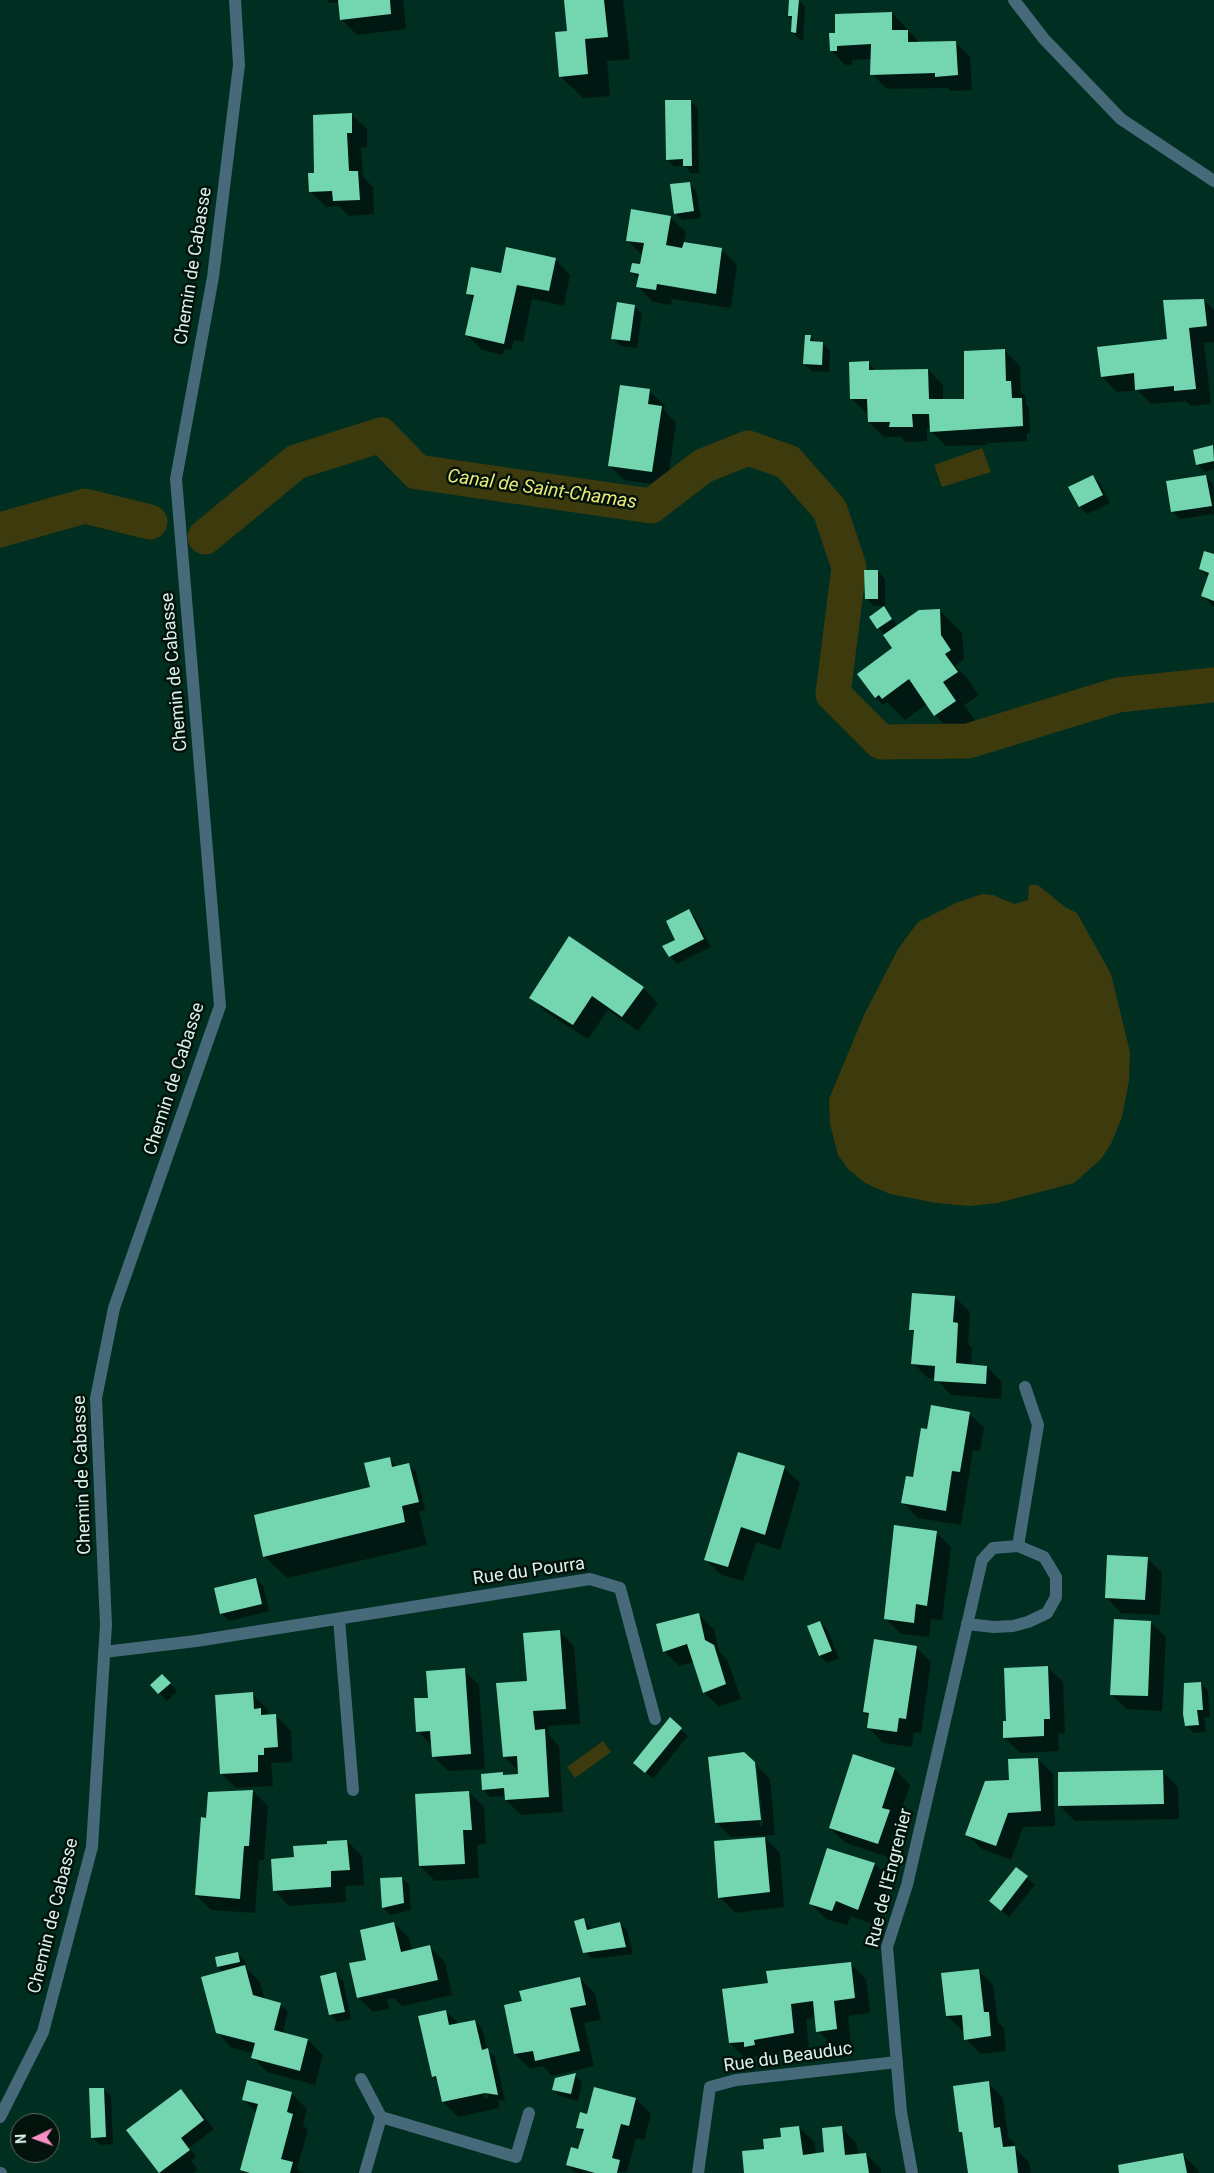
<!DOCTYPE html>
<style>
body{margin:0}
#map{position:relative;width:1214px;height:2173px;overflow:hidden;background:#002e20;font-family:Roboto,sans-serif}
canvas{display:block}
.north{position:absolute;left:10px;top:2113px;width:50px;height:50px;box-sizing:border-box;background:#03130c;border:1px solid #596c64;border-radius:50%;rotate:267deg;font-size:14px;font-weight:700;line-height:20px;text-align:center;color:#dbf2e8}
.north::after{content:'';display:block;margin:auto;width:18px;height:22px;background:#fa8fc8;clip-path:polygon(50% 0,100% 100%,50% 72%,0 100%)}
</style>
<div id="map">
<canvas width="1214" height="2173"></canvas>
<div class="north">N</div>
</div>
<script>
const context = document.querySelector('canvas').getContext('2d');
context.lineJoin = 'round';
function fill(path, color) { context.fillStyle = color; context.fill(path, 'evenodd'); }
function trace(path, color, width, dash) { context.strokeStyle = color; context.lineWidth = width; context.lineCap = dash ? 'butt' : 'round'; context.setLineDash(dash || []); context.stroke(path); }
function label(font, color, halo, rows, align = 'center') {
  context.font = font + ' Roboto,sans-serif'; context.lineWidth = 5; context.setLineDash([]); context.textBaseline = 'middle'; context.strokeStyle = halo; context.fillStyle = color; for (const [text, x, y, turn = 0] of rows) {
    context.save(); context.translate(x, y); context.rotate((+turn || 0) * Math.PI / 180); context.textAlign = isNaN(turn) ? turn : align; if (halo) context.strokeText(text, 0, 0); context.fillText(text, 0, 0); context.restore();
  }
}
fill(new Path2D(`
 M982,448L991,472L942,487L934,465Z
 M1029,885H1038L1065,907L1077,913L1111,974L1130,1052L1129,1081L1122,1117L1111,1144L1101,1159L1074,1183L998,1203L969,1206L936,1203L890,1194L865,1183L848,1169L838,1155L830,1124L829,1099L864,1015L898,949L918,922L956,903L982,894L993,895L1014,904L1028,900Z
 M603,1741L611,1752L575,1778L567,1767Z`), '#3d3b0e');
fill(new Path2D(`
 M326,0H403L406,29L357,35L342,20L339,2L330,3Z
 M565,0H623L630,59L607,61L610,96L583,98L560,76L569,32Z
 M791,0H799L805,7L803,40L799,39L792,32L793,20L789,16Z
 M892,13L920,43L955,42L970,57L972,90L951,91L948,88L887,89L872,74V59L852,60V65L846,66L831,50L837,34Z
 M690,101L698,108L699,173H691L685,166L674,167L667,159Z
 M351,114L367,129V147L361,148L363,177L373,187L374,214L349,216L339,206L326,207L310,191Z
 M689,183L696,191L701,218L682,220L675,213Z
 M670,217L686,232L684,243L722,250L737,265L731,308L672,299L671,305L653,302L638,287L639,279L632,272L641,266L643,256L627,240Z
 M555,259L570,275L564,306L532,299L523,342L514,340L511,350L504,349L503,355L482,350L467,335L474,300L467,293L504,275Z
 M1204,300L1214,310V342L1204,343L1211,404L1191,406L1186,401L1151,404L1137,390L1117,392L1102,377L1168,340Z
 M634,306L642,314L637,348L620,346L613,338Z
 M810,336L817,343H823L830,351L829,372L812,371L804,364Z
 M1005,351L1020,366L1021,392L1026,397V404L1029,407L1030,433H1027V441L987,443V445L946,446L931,431V428H927V441L906,442L901,437H884L869,422V413H866L851,398L868,363L876,371L928,370L943,385V400H966Z
 M650,391L665,406L664,410L676,423L667,486L624,480L609,465Z
 M1213,447L1214,469L1205,472L1197,464Z
 M1093,476L1100,483L1110,503L1087,514L1080,507Z
 M1206,476L1213,484L1214,514L1180,519L1173,512L1167,482Z
 M1214,555V607L1202,596L1209,577L1200,569Z
 M878,571L885,579V606H874L866,598Z
 M884,608L898,626L939,610L962,633L964,659L955,666L967,678L979,695L964,705L978,724L957,738L935,715L927,704L905,720L887,702L883,705L876,698L859,674L894,648L871,617Z
 M689,911L696,918L711,947L677,964L670,956Z
 M643,988L658,1003L638,1031L608,1010L588,1039L546,1012L531,997Z
 M955,1297L970,1312L968,1344L972,1348L971,1366L987,1367L1002,1382L1001,1399L951,1395L936,1379L928,1378L913,1363L915,1334L910,1329Z
 M969,1413L984,1428L980,1451L973,1450L961,1525L918,1518L903,1503L914,1478L928,1430Z
 M389,1459L398,1467L408,1465L416,1472L425,1510L419,1511L427,1545L287,1578L264,1556L371,1488Z
 M784,1468L800,1483L780,1550L756,1542L743,1581L721,1575L706,1560Z
 M936,1532L951,1547L942,1620L931,1619L929,1637L901,1634L885,1618Z
 M1147,1558L1162,1573L1160,1615L1121,1613L1106,1597Z
 M255,1579L263,1586L269,1611L229,1621L221,1613Z
 M699,1614L714,1630L719,1651L728,1661L741,1699L719,1707L704,1692L694,1662L679,1666L664,1651Z
 M820,1622L827,1629L839,1658L827,1663L820,1656L808,1627Z
 M1150,1622L1166,1637L1162,1711L1127,1709L1111,1694Z
 M559,1631L574,1646L580,1724L548,1726L549,1735L559,1746L563,1812L521,1815L506,1800V1796L490,1797L483,1789L503,1774L505,1776L519,1775V1772L504,1756L528,1682Z
 M916,1647L931,1662L921,1733L914,1732L912,1747L883,1743L868,1727L869,1717L864,1712Z
 M1048,1667L1063,1682L1065,1733L1058,1734L1059,1751L1020,1753L1005,1738L1008,1722Z
 M464,1670L479,1685L485,1769L448,1771L433,1756L432,1746L418,1731L429,1699Z
 M162,1675L177,1691L167,1701L152,1685Z
 M1201,1683L1208,1691L1210,1717H1204L1206,1732L1194,1733L1186,1725Z
 M252,1694L267,1709L268,1716L275,1715L291,1731L292,1762L271,1763L273,1786L236,1788L221,1773Z
 M670,1719L688,1736L653,1779L635,1763Z
 M854,1756L895,1769L910,1785L891,1839L897,1845L893,1859L846,1843L830,1828Z
 M1038,1759L1053,1774L1055,1826L1023,1827L1011,1860L982,1849L966,1834L1010,1782Z
 M754,1763L770,1779L775,1835L731,1837L716,1822ZM754,1767H757L763,1826H760Z
 M1163,1772L1178,1787L1179,1819L1075,1821L1060,1806Z
 M253,1791L268,1806L264,1860H259L255,1913L211,1910L196,1895L207,1819Z
 M469,1792L484,1807L486,1844L477,1845L479,1878L435,1881L420,1866Z
 M765,1838L780,1853L784,1907L735,1913L720,1897Z
 M347,1841L362,1856L364,1885L345,1886L346,1902L289,1906L274,1890L295,1859L329,1845Z
 M828,1849L875,1864L890,1879L873,1924L851,1916L847,1925L826,1919L811,1904Z
 M1017,1869L1035,1885L1009,1917L998,1908Z
 M402,1878L409,1885L411,1910L391,1915L383,1908Z
 M584,1920L592,1930L620,1923L627,1930L633,1954L592,1959L585,1952Z
 M394,1923L409,1938L412,1950L429,1946L445,1962L452,1995L402,2006L394,1998L387,2000L389,2009L373,2012L358,1997L368,1960ZM381,1991V1994L368,1997V1994Z
 M238,1953L245,1961L247,1969L260,1982L265,2000L280,2004L288,2011L283,2031L287,2034L308,2040L323,2055L315,2085L267,2072L252,2057L253,2053L232,2048L217,2032L223,1972L218,1967Z
 M851,1964L866,1979L870,2013L848,2016L851,2044L833,2046L818,2031L816,2018L806,2019L809,2048L745,2058L730,2043Z
 M978,1970L993,1985L998,2022L1004,2028L1006,2051L981,2054L966,2039L965,2031H963L947,2016Z
 M335,1973L343,1981L351,2019L337,2022L330,2014Z
 M580,1978L595,1994L601,2020L584,2023L594,2066L552,2076L543,2066L530,2069L515,2054L505,2006L523,2002Z
 M446,2011L459,2024L475,2021L482,2028L487,2050L495,2057L505,2101L498,2100L499,2108L458,2117L443,2102L439,2083L433,2077ZM475,2053L478,2056L488,2098L485,2099Z
 M575,2075L582,2082L578,2101L560,2096L553,2089Z
 M248,2082L292,2094L307,2109L303,2125L308,2130L297,2169L302,2173H245L242,2170L257,2113L243,2099Z
 M988,2083L1003,2098L1008,2137L1015,2143V2148L1029,2162L1031,2173H970L964,2135L960,2131Z
 M103,2089L111,2096L113,2144L100,2145L92,2137Z
 M181,2090L196,2106L214,2129L189,2148L196,2157L191,2161L198,2170L193,2173H161L128,2130Z
 M636,2099L651,2114L644,2140L636,2138L627,2172L576,2173L568,2165L579,2151L584,2133L578,2127L588,2115Z
 M799,2127L814,2142L816,2155L825,2154L841,2127L856,2143L858,2155L866,2154L881,2169V2173H745L765,2150Z
 M1183,2155L1198,2170L1199,2173H1121Z`), '#0007');
trace(new Path2D(`
 M0,530L85,506L150,522
 M205,537L296,462L381,435L417,472L651,506L703,466L748,448L788,462L830,510L849,567L833,694L881,742L968,741L1118,695L1214,685`), '#3d3b0e', 35);
fill(new Path2D(`
 M338,0H390L391,14L340,20Z
 M564,0H604L608,37L585,39L588,74L559,77L555,32L567,31Z
 M789,0H799L796,33L791,32L792,16H788Z
 M892,12V30H908V42L956,41L958,75L935,77V73L870,75L871,44L837,46V51H830L829,33H835V14Z
 M665,100H691L692,166H683V159L666,160Z
 M352,113V133H347L349,171H358L360,200L333,201L332,191L309,192L308,173H314L313,115Z
 M690,182L694,211L674,214L670,184Z
 M631,209L671,216L666,245L682,248L684,242L722,248L716,294L657,284L656,290L636,287L639,274L630,272L632,263L640,264L644,243L626,241Z
 M506,247L556,258L549,291L517,285L504,344L465,335L474,295L466,294L471,267L501,273Z
 M1204,299L1207,326L1189,328L1196,389L1174,391V386L1135,390L1134,373L1101,377L1097,347L1167,339L1163,300Z
 M617,302L635,305L630,341L611,339Z
 M805,335H811L810,341L823,342L822,365L803,364Z
 M1005,349L1006,381H1011L1012,398H1022L1023,426L930,432L929,414H912L913,427H889L890,422H868L867,399H850L849,362L869,361V370L928,369L929,399H964V351Z
 M620,385L650,389L648,404L662,406L652,472L608,466Z
 M1213,445L1214,461L1196,465L1193,450Z
 M1093,475L1103,495L1079,507L1068,487Z
 M1206,475L1212,506L1171,512L1166,481Z
 M1204,551L1214,554V601L1201,596L1209,573L1199,569Z
 M864,570H878V599H865Z
 M884,606L892,619L877,629L869,617Z
 M940,609L941,635L951,650L945,654L958,672L943,682L956,701L934,716L909,679L882,699L879,695L875,698L857,674L892,648L883,635L919,610Z
 M689,909L704,939L669,957L662,946L675,940L666,921Z
 M569,936L644,987L622,1017L592,996L573,1025L529,998Z
 M912,1293L955,1296L953,1322L958,1323L956,1363L987,1366L986,1384L934,1381L935,1366L911,1364L914,1330H909Z
 M931,1405L970,1412L960,1472L952,1471L946,1511L901,1503L906,1476L913,1477L921,1428L927,1429Z
 M738,1452L785,1466L765,1535L741,1527L728,1567L704,1560Z
 M390,1457L392,1467L409,1463L419,1502L402,1506L405,1522L263,1557L254,1515L370,1487L364,1463Z
 M894,1525L937,1531L927,1606L916,1604L914,1623L884,1619Z
 M1107,1555L1148,1557L1145,1600L1105,1598Z
 M256,1578L262,1604L220,1614L214,1588Z
 M699,1613L705,1640L714,1645L726,1684L703,1693L687,1644L663,1652L656,1624Z
 M1114,1619L1151,1621L1148,1696L1110,1695Z
 M820,1621L832,1651L819,1656L807,1626Z
 M560,1630L566,1709L533,1711L535,1730L545,1729L549,1797L505,1800L504,1788L482,1790L481,1774L503,1772V1775L518,1774L517,1756L503,1757L496,1683L527,1681L523,1633Z
 M874,1639L917,1646L906,1719L899,1718L897,1732L867,1728L869,1713L863,1712Z
 M1048,1666L1050,1719H1044V1736L1003,1738V1721H1006L1004,1668Z
 M465,1668L471,1754L432,1757L430,1731L416,1732L414,1698H428L426,1671Z
 M162,1674L171,1683L158,1694L150,1685Z
 M1201,1682L1203,1710H1197L1199,1725L1185,1726L1183,1714L1184,1683Z
 M253,1692L254,1709L261,1708V1715L276,1714L278,1747L264,1748V1755H258V1772L220,1774L215,1695Z
 M670,1717L682,1728L645,1773L633,1763Z
 M744,1752L755,1762L761,1820L715,1823L708,1757Z
 M853,1754L895,1768L882,1808L890,1810L878,1844L829,1828Z
 M1038,1758L1041,1811L1008,1813L996,1846L965,1835L985,1781L1009,1780L1008,1759Z
 M1163,1770L1164,1804L1058,1806V1772Z
 M253,1790L249,1846H244L240,1899L195,1895L201,1817L206,1818L208,1792Z
 M469,1791L472,1830H463L465,1864L419,1866L415,1794Z
 M765,1837L770,1892L718,1898L714,1841Z
 M347,1840L350,1870L331,1871V1887L273,1891L271,1859L294,1857L293,1846L327,1844V1841Z
 M827,1848L875,1863L858,1910L836,1901L832,1911L809,1904Z
 M1016,1867L1028,1876L1001,1911L989,1901Z
 M402,1877L404,1903L382,1908L380,1878Z
 M584,1918L587,1930L620,1922L626,1947L583,1953L574,1921Z
 M394,1922L401,1952L430,1945L438,1980L357,1998L349,1963L366,1960L360,1930Z
 M238,1952L240,1962L217,1967L215,1957Z
 M851,1962L855,1998L834,2001L837,2029L816,2032L813,2001L791,2004L794,2033L754,2040L755,2045L744,2047V2042L729,2043L722,1989L768,1983L766,1971Z
 M245,1965L253,1995L281,2003L274,2030L308,2039L300,2071L251,2058L255,2043L216,2033L201,1977Z
 M979,1969L984,2012H989L991,2036L964,2040L962,2015L946,2016L941,1973Z
 M336,1972L345,2012L329,2015L320,1976Z
 M580,1977L586,2005L570,2008L580,2051L535,2061L533,2051L514,2054L504,2005L522,2001L519,1991Z
 M446,2010L449,2025L475,2020L482,2050L488,2048L498,2095L485,2093L442,2102L436,2076L432,2077L418,2016Z
 M576,2073L571,2094L552,2090L555,2078Z
 M247,2080L292,2092L287,2112L293,2114L281,2159L293,2162L290,2173H250L240,2170L258,2104L242,2100Z
 M989,2081L994,2128L1000,2127L1003,2147L1015,2146L1018,2173H968L962,2132H959L953,2086Z
 M594,2087L636,2098L629,2126L621,2124L612,2158L620,2160L617,2173H595L566,2165L571,2147L578,2149L584,2129L576,2128L580,2112L587,2114Z
 M89,2088H104L106,2137L91,2138Z
 M181,2089L204,2120L181,2138L190,2150L159,2173L126,2130Z
 M799,2126L803,2155L824,2152L822,2128L842,2126L845,2155L866,2153L869,2173H744L742,2151L764,2149L763,2139L781,2137L780,2128Z
 M1183,2153L1187,2173H1119L1118,2165Z`), '#74d5b1');
trace(new Path2D(`
 M1014,0L1044,39L1121,119L1214,181
 M1018,1546L1038,1425L1025,1387
 M339,1619L353,1790
 M104,1652L196,1641L590,1579L620,1588L655,1719
 M361,2079L381,2117L516,2157L529,2113
 M0,2117L43,2032L92,1847L106,1625L96,1398L114,1308L220,1006L176,479L213,277L239,65L235,0
 M0,2173H1
 M365,2173L381,2117
 M698,2173L710,2087L736,2080L897,2062
 M912,2173L901,2112L887,1947L907,1885L982,1560L993,1548L1018,1546L1044,1557L1056,1577V1597L1047,1613L1028,1622L1013,1626L994,1627L967,1624`), '#466a7a', 12);
label('18px', '#dbf2e8', '#03130c', [
 ["Chemin de Cabasse",194,266,-81],
 ["Chemin de Cabasse",175,672,-95],
 ["Chemin de Cabasse",175,1079,-72],
 ["Chemin de Cabasse",83,1475,-92],
 ["Rue du Pourra",529,1572,-8],
 ["Rue de l'Engrenier",890,1878,-76],
 ["Chemin de Cabasse",54,1916,-76],
 ["Rue du Beauduc",788,2058,-8]
]);
label('italic 19px', '#ebe978', '#03130c', [
 ["Canal de Saint-Chamas",542,490,8]
]);
</script>
